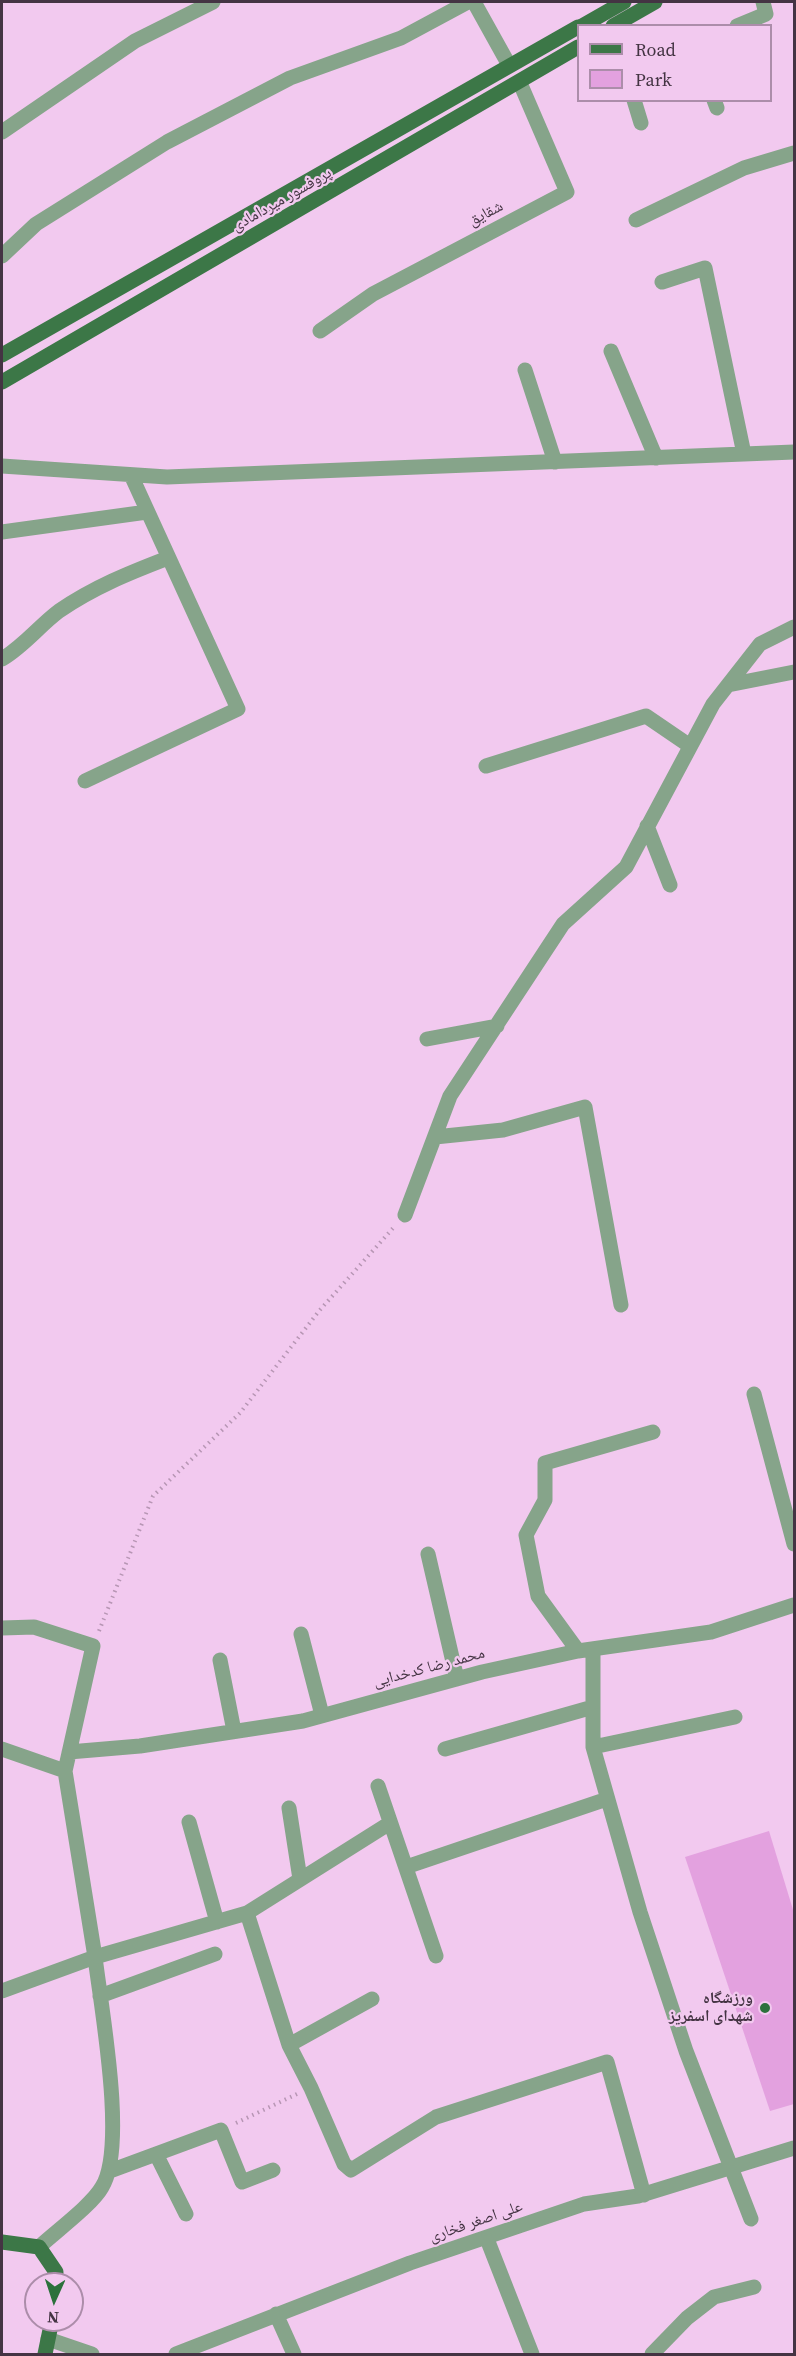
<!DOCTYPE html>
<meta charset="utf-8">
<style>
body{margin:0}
#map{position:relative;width:796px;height:2356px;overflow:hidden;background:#f2c9ef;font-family:"Source Serif 4",serif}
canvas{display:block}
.frame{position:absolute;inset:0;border:3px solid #443443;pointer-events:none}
.legend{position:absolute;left:577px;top:24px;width:195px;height:78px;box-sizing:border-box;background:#f2c9ef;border:2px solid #ac8daa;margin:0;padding:8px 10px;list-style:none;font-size:18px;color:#443443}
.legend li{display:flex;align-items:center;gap:12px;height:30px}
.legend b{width:30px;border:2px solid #ac8daa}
.north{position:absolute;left:24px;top:2272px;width:60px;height:60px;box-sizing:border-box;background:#f2c9ef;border:2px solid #ac8daa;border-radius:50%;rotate:183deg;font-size:16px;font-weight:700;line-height:24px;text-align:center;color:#443443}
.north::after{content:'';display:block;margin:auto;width:21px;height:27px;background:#2c713c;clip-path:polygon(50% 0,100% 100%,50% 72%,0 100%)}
</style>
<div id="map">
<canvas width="796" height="2356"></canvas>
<div class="frame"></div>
<ul class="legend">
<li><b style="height:8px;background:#3c7747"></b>Road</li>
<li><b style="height:16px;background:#e3a1df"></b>Park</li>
</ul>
<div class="north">N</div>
</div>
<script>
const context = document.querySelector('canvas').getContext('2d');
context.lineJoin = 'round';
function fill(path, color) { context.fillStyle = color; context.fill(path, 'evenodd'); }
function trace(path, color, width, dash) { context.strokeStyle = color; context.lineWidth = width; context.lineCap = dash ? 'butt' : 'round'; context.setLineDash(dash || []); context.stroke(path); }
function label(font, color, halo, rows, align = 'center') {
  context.font = font + ' "Source Serif 4","Noto Naskh Arabic",serif'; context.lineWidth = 4.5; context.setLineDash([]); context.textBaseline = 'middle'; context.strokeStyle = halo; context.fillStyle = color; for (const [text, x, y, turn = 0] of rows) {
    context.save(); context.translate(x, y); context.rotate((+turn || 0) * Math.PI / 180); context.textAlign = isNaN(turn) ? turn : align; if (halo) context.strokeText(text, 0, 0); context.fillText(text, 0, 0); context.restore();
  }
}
fill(new Path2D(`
 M769,1831L794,1913V2104L770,2111L685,1857Z`), '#e3a1df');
trace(new Path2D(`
 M99,1631L153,1496L240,1413L319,1311L394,1227
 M236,2123L297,2094`), '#b796b4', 4, [1.5, 4.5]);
trace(new Path2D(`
 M474,2L509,65
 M737,26L766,14L763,2
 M634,100L641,123
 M714,100L717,108
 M2,132L135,41L213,2
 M636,220L744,168L794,153
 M2,256L36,224L167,142L290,78L401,38L468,2
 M662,282L705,268L744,454
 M320,331L373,294L567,192L520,83
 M611,351L656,458
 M525,370L555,462
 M2,466L167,477L794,452
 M2,532L147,512
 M2,659C24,646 39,626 59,611C94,587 129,573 168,558
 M728,685L794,672
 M486,766L646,716L690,746
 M85,781L238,709L131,475
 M647,826L670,885
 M427,1039L497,1026
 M435,1137L503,1130L585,1107L621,1305
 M405,1215L450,1096L563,924L626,867L713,704L760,644L794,627
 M754,1394L794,1544
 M428,1554L457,1679
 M2,1628L34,1627L93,1646L65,1771L95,1957L2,1991
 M301,1634L322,1715
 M593,1649V1747L640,1912L686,2051L751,2219
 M578,1651L538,1596L526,1535L545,1500V1463L653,1432
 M220,1660L234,1731
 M593,1747L735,1717
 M2,1749L65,1771
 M445,1749L593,1707
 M69,1752L140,1746L303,1721L482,1672L578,1651L711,1632L794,1605
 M378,1786L436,1956
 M289,1808L300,1879
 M189,1822L217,1922
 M406,1867L607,1799
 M247,1913L390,1823
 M100,1996L215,1954
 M289,2045L372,1999
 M156,2154L186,2214
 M110,2171L221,2130L242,2182L273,2170
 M487,2239L532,2354
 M39,2247C55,2232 92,2205 102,2187C127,2147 101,2007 95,1957L247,1913L289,2045L311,2088L344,2164L351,2170L436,2117L607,2062L644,2195
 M276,2314L294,2354
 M48,2339L92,2354
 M176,2354L410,2263L584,2204L638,2196L794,2148
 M652,2354L687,2318L714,2297L754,2287`), '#86a48a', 15);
trace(new Path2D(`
 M582,26L624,2
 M613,26L655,2
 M2,355L578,27
 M2,382L578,47
 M2,2242L39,2247L56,2272L55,2284
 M45,2354L52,2320`), '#3c7747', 15);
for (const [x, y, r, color] of [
 [765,2008,6,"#2c713c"]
]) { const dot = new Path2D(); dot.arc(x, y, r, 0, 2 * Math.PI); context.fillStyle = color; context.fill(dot); trace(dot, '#f2c9ef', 2); }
label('16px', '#443443', '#f2c9ef', [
 ["پروفسور میردامادی",282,200,-30],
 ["شقایق",486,214,-28],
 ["محمد رضا کدخدایی",429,1668,-15],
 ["علی اصغر فخاری",476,2222,-19]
]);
label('bold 16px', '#443443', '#f2c9ef', [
 ["ورزشگاه",753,1999],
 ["شهدای اسفریز",753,2017]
], 'right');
</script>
